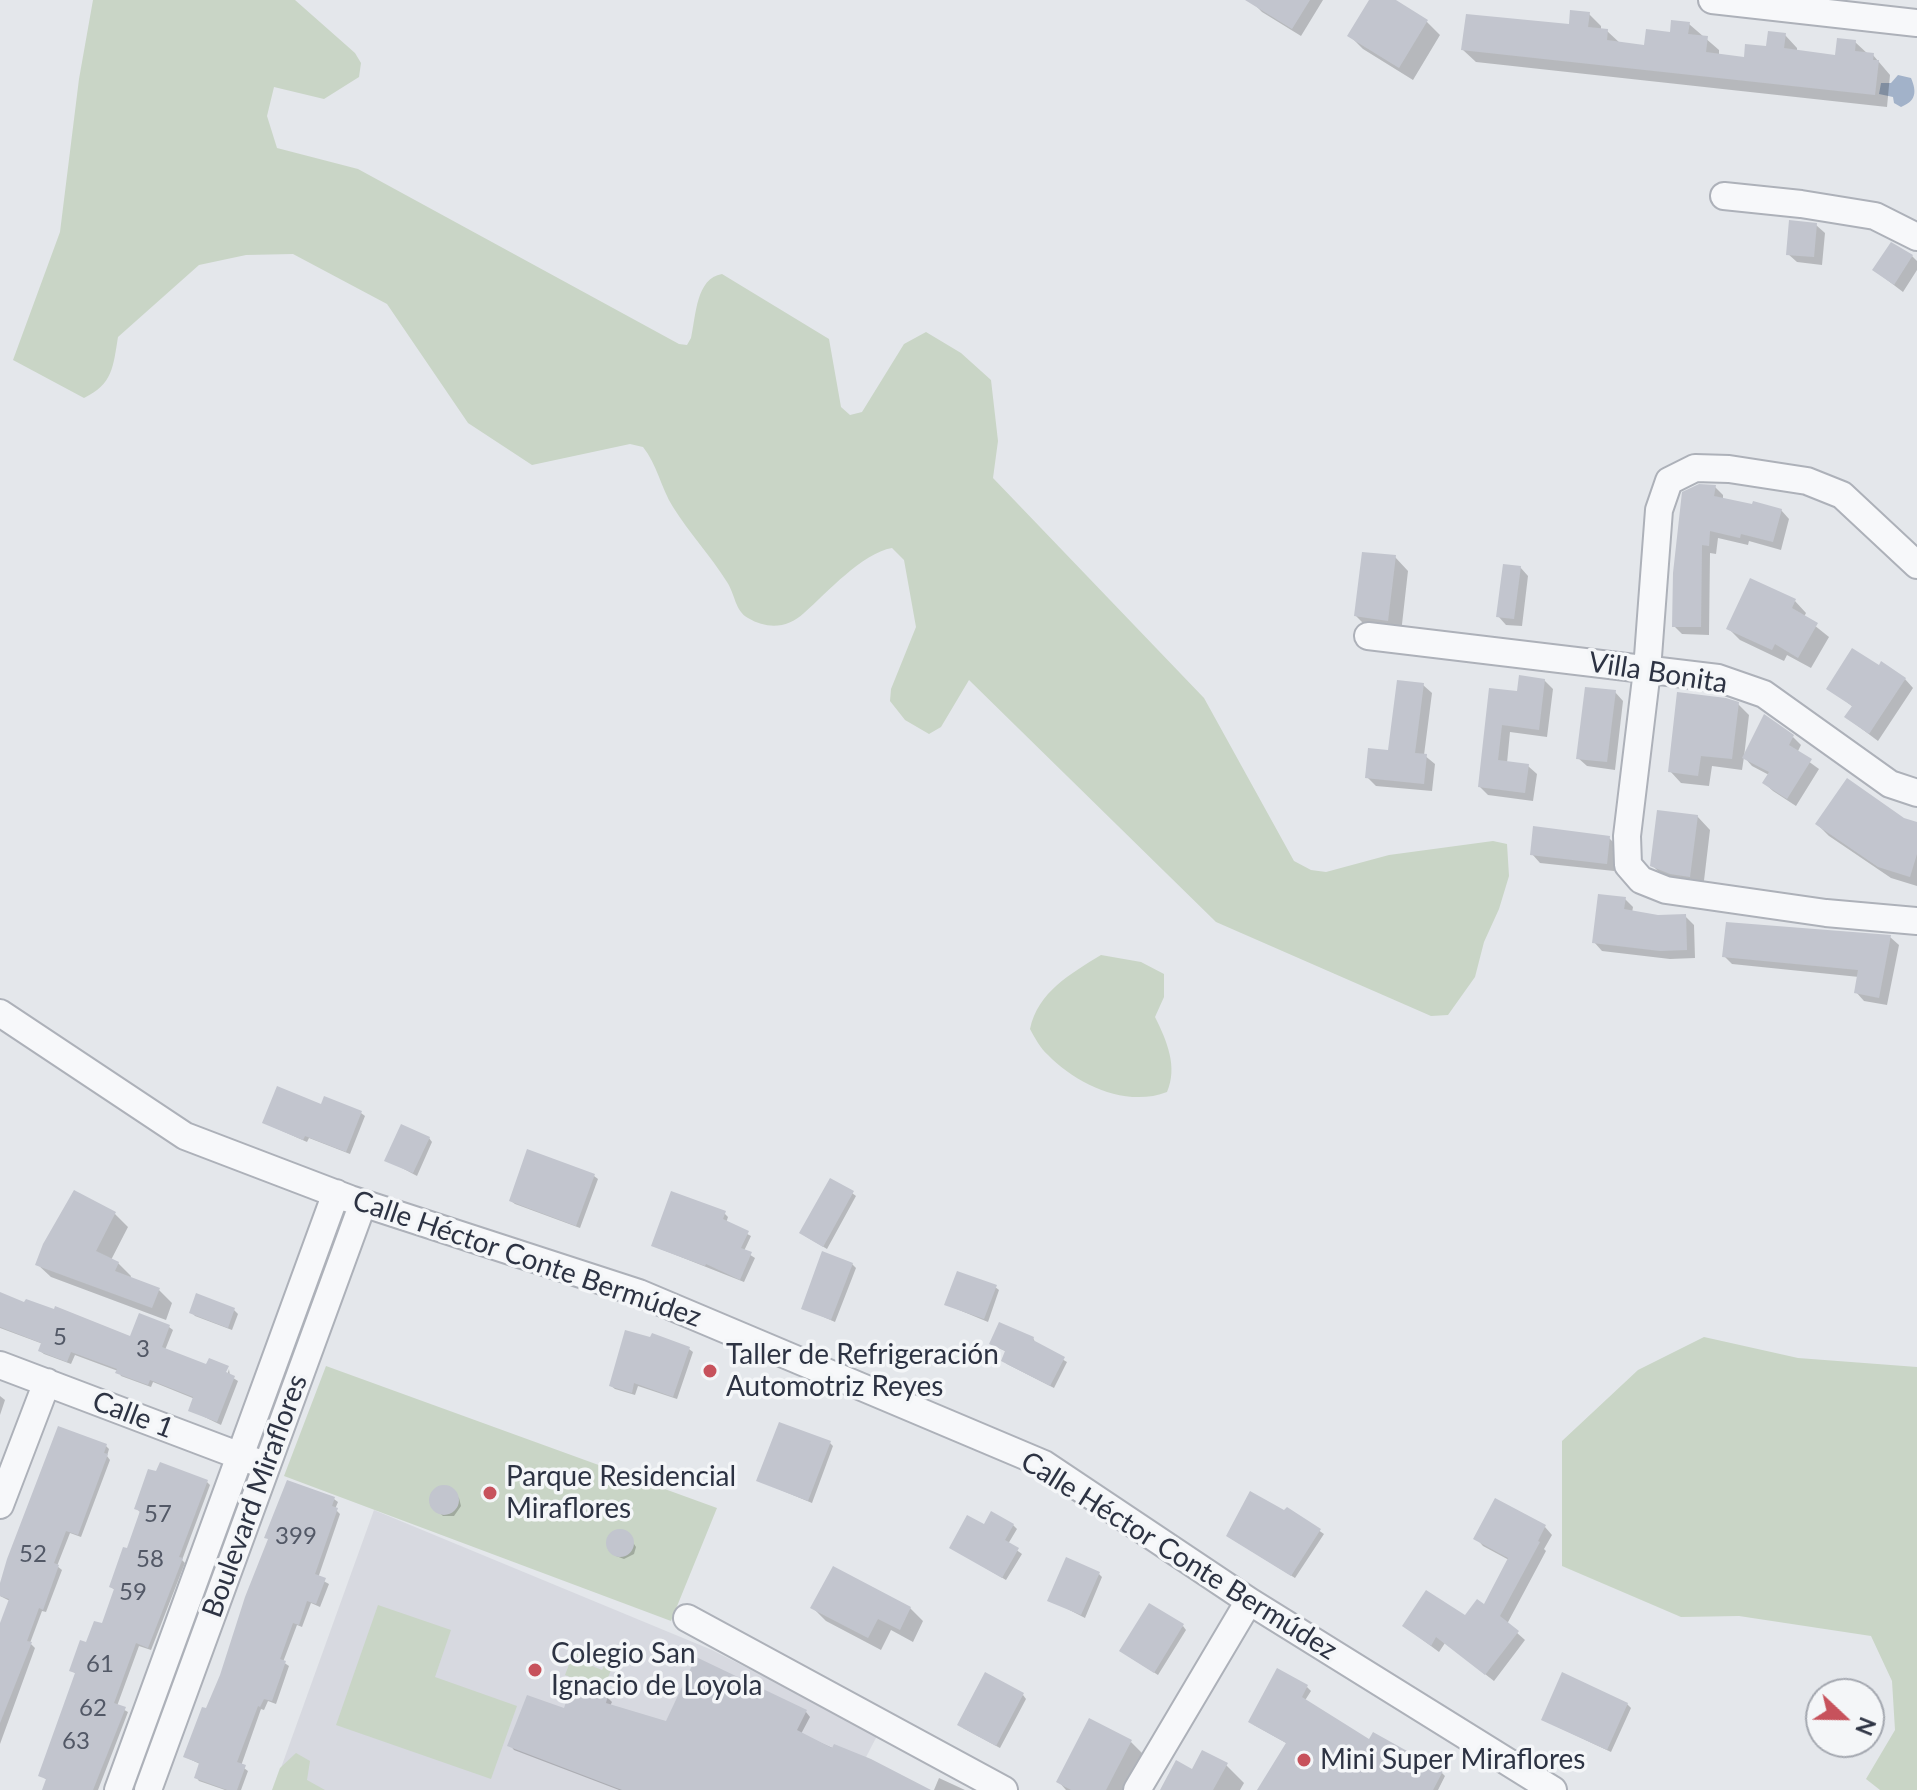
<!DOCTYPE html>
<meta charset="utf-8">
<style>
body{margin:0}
#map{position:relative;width:1917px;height:1790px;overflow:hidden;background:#e4e7eb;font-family:Lato,sans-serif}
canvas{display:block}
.north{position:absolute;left:1805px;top:1678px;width:80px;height:80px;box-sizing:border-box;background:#f4f6f8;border:2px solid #a4a8b0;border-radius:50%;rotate:112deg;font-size:22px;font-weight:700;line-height:32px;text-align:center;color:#2d3343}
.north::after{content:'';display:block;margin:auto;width:28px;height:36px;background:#c7525c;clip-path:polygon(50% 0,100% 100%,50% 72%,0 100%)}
</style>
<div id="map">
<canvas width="1917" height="1790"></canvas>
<div class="north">N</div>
</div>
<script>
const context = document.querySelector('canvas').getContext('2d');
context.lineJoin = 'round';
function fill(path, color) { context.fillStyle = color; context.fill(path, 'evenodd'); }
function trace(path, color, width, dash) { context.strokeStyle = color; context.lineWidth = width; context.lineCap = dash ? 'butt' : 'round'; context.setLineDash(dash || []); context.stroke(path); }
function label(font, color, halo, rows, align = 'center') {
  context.font = font + ' Lato,sans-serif'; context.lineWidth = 7; context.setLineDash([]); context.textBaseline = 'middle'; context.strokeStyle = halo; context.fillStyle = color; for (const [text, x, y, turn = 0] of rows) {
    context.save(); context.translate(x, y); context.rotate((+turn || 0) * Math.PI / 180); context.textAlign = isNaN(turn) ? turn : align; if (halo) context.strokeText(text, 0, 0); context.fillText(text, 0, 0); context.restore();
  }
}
fill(new Path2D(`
 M374,1510L712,1650L878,1734L849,1790H273Z`), '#d7d9e0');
fill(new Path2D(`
 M93,0H295L355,53L361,63L359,77L324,99L274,87L267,116L277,148L358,169L679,344L687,345L691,338C696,316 696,278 722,274L829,339L841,407L850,415L862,412L904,344L926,332L961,353L991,380L998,441L993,478L1204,698L1294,861L1311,870L1326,872L1389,855L1493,841L1507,844L1509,876L1499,909L1484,942L1475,977L1448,1015L1431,1016L1216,922L969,680L941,727L929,734L905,720L890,701L891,689L916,627L904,560L892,548C862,553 827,593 804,613C788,628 768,630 748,618C735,611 735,594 727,582C711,556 689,533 673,507C661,488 657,464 643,447L630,444L532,465L468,423L387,304L293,254L246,255L199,265L118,337C113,367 113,384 84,398L13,360L60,232L79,79Z
 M1101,955L1141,962L1164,974V997L1155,1017C1167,1041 1178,1067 1167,1092C1126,1108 1076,1084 1048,1055C1040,1048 1035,1038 1030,1029C1038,992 1070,974 1101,955Z
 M1704,1337L1798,1358L1917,1367V1790H1880L1866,1779L1895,1730L1892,1681L1871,1636L1739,1616L1681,1617L1562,1566V1441L1638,1370Z
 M326,1366L717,1508L671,1621L284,1476Z
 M378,1605L451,1630L435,1677L517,1706L491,1779L336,1725Z
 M575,1649L586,1654L583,1662L602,1670L606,1662L613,1665L603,1690L565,1675Z
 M296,1753L310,1761L307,1780L325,1790H272L280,1768Z`), '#c9d5c6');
fill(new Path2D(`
 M1898,75L1911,78C1917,92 1916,101 1901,107L1894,103L1893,97L1879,94L1881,83H1891Z`), '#a2b2c9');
fill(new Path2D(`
 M1256,0H1323L1301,36L1262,12L1254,4Z
 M1372,0H1393L1427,22L1440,35L1413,80L1363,49L1350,36Z
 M1589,14L1601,26V30L1607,31L1621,44L1646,47L1689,24L1719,50V56L1745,59L1768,49L1785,35L1797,48V52L1836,58L1855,42L1868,54L1873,55L1890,75L1887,107L1476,62L1463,50L1570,27Z
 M1816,225L1825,233L1822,265L1797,262L1788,254Z
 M1912,256L1917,261V270L1903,292L1874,270Z
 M1715,487L1723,495V500L1781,510L1789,519L1781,550L1749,541L1748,545L1718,538L1716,554L1710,553L1709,635L1682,634L1674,626Z
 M1395,557L1408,571L1401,633L1369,629L1356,616Z
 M1520,567L1528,576L1522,626L1506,625L1498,616Z
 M1795,601L1806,613L1804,617L1829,637L1811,668L1787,655L1784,661L1740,640L1728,628Z
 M1879,668L1905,679L1913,688L1878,741L1846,717L1853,707L1829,688Z
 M1544,680L1553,689L1547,737L1510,732L1507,763L1528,766L1537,774L1533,801L1488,795L1480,787L1490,690L1519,693Z
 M1423,685L1432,693L1424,755L1435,764L1432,791L1376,786L1367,777L1390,752Z
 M1615,692L1623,701L1615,770L1587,766L1578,758Z
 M1738,704L1749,715L1744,757L1793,737L1801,745L1797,753L1819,769L1796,806L1773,791L1764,783L1769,775L1752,766L1744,757L1742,770L1712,766L1709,786L1681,783L1670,771Z
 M1697,816L1710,830L1703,889L1665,878L1652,865Z
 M1903,820L1917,825V886L1891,878L1829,836L1817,824Z
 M1609,838L1617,846L1614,871L1540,863L1532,854Z
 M1625,899L1633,907L1632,913L1658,917L1685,916L1694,925L1695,958L1670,959L1602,951L1594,942Z
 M1890,937L1899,945L1887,1005L1864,1001L1856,992L1859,977L1732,964L1724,956Z
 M322,1106L361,1113L365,1116L350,1154L309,1138L307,1142L264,1123Z
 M429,1138L432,1142L417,1176L387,1160Z
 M594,1176L598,1179L580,1228L515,1204L511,1201Z
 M75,1192L115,1214L128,1227L111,1260L118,1263L131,1276L130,1279L159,1290L172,1303L166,1320L51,1277L37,1264Z
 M852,1193L856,1196L827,1249L805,1236Z
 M724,1213L728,1217L726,1223L751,1236L744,1251L755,1258L744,1282L653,1246Z
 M852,1264L856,1268L835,1322L803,1308Z
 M995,1287L999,1290L988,1322L947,1305Z
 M0,1295L131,1339L169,1327L173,1330L165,1350L225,1383L229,1369L230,1376L238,1381L221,1425L190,1410L195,1399L153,1382L151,1387L121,1376L118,1371L75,1355L71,1364L44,1354L40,1351L43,1344L0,1328Z
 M197,1296L234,1310L238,1314L232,1330L195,1316L191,1312Z
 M1033,1338L1036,1344L1067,1362L1054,1388L1007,1364L1003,1361L1007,1352L991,1344Z
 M689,1349L693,1352L677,1399L638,1386L635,1395L615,1389L611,1386Z
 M0,1396L5,1400L0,1415Z
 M830,1443L833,1446L812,1503L759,1481Z
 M106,1446L109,1449L107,1456L110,1460L81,1537L70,1533L57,1566L62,1570L46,1612L42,1611L30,1643L35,1648L0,1744V1629L10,1601L0,1596V1588Z
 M207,1482L210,1485L182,1560L185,1563L151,1650L139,1646L117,1706L128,1712L98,1790H47V1780L40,1775L76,1674L71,1670L103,1626L116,1591L111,1587L128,1551L140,1512L137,1509Z
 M445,1487L459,1498L461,1506L454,1516H443L432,1506L431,1498L438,1489Z
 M334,1499L338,1502L335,1509L340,1514L318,1578L329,1584L320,1607L311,1603L302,1627L297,1625L283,1662L289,1666L276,1704L268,1701L264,1710L261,1709L241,1766L248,1771L241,1790H225L199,1781L196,1777L200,1764L185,1757L207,1710Z
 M1287,1509L1324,1534L1295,1578L1232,1539Z
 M1013,1525L1017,1529L1008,1544L1022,1554L1006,1580L951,1548L984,1527Z
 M1545,1527L1552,1535L1544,1549L1546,1551L1507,1624L1525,1640L1494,1681L1445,1643L1439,1652L1404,1626L1465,1618L1484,1607L1509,1560L1483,1546L1476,1538Z
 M618,1531L626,1532L636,1547L634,1554L624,1559L616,1556L608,1545L609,1538Z
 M1099,1574L1102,1577L1085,1618L1050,1600Z
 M813,1608H910L923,1621L913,1642L891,1630L881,1650L826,1621Z
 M1183,1626L1186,1630L1158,1675L1125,1654Z
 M697,1659L806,1712L810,1717L801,1734L927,1790H619L514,1750L510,1745L565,1710L607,1697L612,1702L610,1706L667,1723Z
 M1307,1687L1311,1691L1304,1702L1370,1742L1442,1773L1445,1776L1438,1790H1259L1288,1744L1254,1725Z
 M1023,1695L1026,1699L1000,1748L963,1728Z
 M1627,1704L1631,1708L1611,1752L1543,1720Z
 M1131,1742L1144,1755L1126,1790H1066L1059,1782Z
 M1226,1765L1244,1783L1240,1790H1162L1193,1771Z
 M939,1778L965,1790H934Z`), '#0003');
fill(new Path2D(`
 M1245,0H1310L1292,29Z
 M1369,0H1396L1428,20L1399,68L1347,36Z
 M1570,10L1590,12L1588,27L1608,29L1607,40L1644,45L1646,29L1670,32L1671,20L1690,22L1688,34L1708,36L1706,52L1744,57L1745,44L1766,46L1768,31L1786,33L1784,48L1835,55L1837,38L1856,40L1855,51L1874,53L1873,60H1879L1875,95L1461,50L1466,14L1569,24Z
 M1789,220L1817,223L1814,257L1786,255Z
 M1891,242L1913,255L1894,285L1872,270Z
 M1699,484L1716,485L1714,496L1752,504L1753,501L1782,509L1773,542L1741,534L1740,538L1710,531L1709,546L1702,545L1701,627H1672L1673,573L1682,492Z
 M1362,552L1396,555L1388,621L1354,616Z
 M1503,564L1521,566L1514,619L1496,617Z
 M1750,578L1796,599L1792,608L1818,623L1798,658L1775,644L1772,650L1726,629Z
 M1852,648L1879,665L1881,661L1906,678L1869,734L1844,717L1852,706L1826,689Z
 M1519,675L1545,679L1539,730L1502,725L1498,760L1529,764L1525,793L1478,787L1489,688L1517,691Z
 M1397,680L1424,683L1415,753L1427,754L1424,784L1365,778L1368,748L1388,750Z
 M1585,687L1616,690L1607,762L1576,759Z
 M1677,692L1726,698L1739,702L1732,759L1701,756L1698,776L1668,772Z
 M1764,714L1794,735L1789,745L1812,759L1787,799L1762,783L1769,772L1742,758Z
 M1847,778L1904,818L1917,822V854L1910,877L1878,867L1815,824Z
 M1657,810L1698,815L1690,877L1670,874L1650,866Z
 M1533,826L1610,836L1607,864L1530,855Z
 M1598,894L1626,897L1624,909L1658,915L1686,914L1687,950L1660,951L1592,943Z
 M1726,922L1891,935L1879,998L1854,993L1858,970L1722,957Z
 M277,1086L321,1104L324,1096L362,1111L346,1152L305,1136L303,1140L262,1123Z
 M401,1124L430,1137L413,1173L384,1161Z
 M527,1149L595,1174L576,1226L509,1201Z
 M830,1178L854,1191L823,1247L799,1233Z
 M74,1190L116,1212L96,1251L119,1262L115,1271L160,1288L152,1308L35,1265L43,1244Z
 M671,1191L726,1211L723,1219L749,1231L741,1248L752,1252L740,1280L706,1264L705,1266L651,1246Z
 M822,1251L853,1263L831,1320L801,1309Z
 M957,1271L997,1285L984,1319L944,1305Z
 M0,1292L24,1302L26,1299L54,1309L55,1306L130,1336L139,1313L170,1325L162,1347L206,1364L209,1358L229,1366L226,1372L235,1376L217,1422L188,1411L193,1397L150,1380L148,1385L115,1373L117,1369L71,1352L67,1362L38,1351L41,1343L0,1327Z
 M196,1293L235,1308L228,1328L189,1313Z
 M999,1322L1034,1337L1033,1340L1065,1357L1050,1386L1001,1361L1005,1351L989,1344Z
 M625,1330L650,1337L652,1333L690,1347L673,1397L634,1383L632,1393L609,1386Z
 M779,1422L831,1441L808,1501L756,1481Z
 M58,1426L107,1444L104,1453L108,1454L78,1535L66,1531L54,1563L59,1565L43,1610L39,1608L27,1641L32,1642L0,1723V1623L9,1599L0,1596V1583L7,1559Z
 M160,1462L208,1480L179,1557L183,1558L148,1648L136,1643L114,1703L126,1707L93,1790H42L46,1779L38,1776L75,1673L69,1671L80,1640L86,1642L94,1621L102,1623L114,1589L109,1587L123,1547L127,1548L140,1511L134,1509L148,1469L156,1471Z
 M287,1480L335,1497L332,1506L338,1508L315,1574L326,1578L316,1604L307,1601L299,1625L293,1623L280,1659L286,1661L272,1701L264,1699L260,1707L258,1706L237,1762L246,1765L237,1790H227L194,1778L199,1763L183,1757L202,1707L206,1708L220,1675L245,1597L268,1539L264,1538Z
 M429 1500a15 15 0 1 1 30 0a15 15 0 1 1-30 0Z
 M1250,1491L1284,1510L1287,1507L1321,1529L1291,1576L1226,1536Z
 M1495,1498L1546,1525L1538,1541L1540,1542L1500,1616L1519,1631L1485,1675L1436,1637L1431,1646L1402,1626L1426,1590L1465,1615L1477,1599L1484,1604L1508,1558L1473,1539Z
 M991,1511L1014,1524L1005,1540L1019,1548L1002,1578L949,1548L967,1515L984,1524Z
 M606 1543a14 14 0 1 1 28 0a14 14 0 1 1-28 0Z
 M1066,1557L1100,1572L1081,1615L1047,1601Z
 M833,1566L911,1607L900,1630L878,1619L868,1638L810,1608Z
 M1149,1603L1184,1624L1154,1673L1119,1651Z
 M696,1657L807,1710L797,1730L832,1748L834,1744L871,1759L931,1790H622L507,1746L527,1695L564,1708L572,1684L608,1695L606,1703L666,1721Z
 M1277,1668L1308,1685L1302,1697L1369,1739L1373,1732L1443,1771L1433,1790H1257L1286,1743L1248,1722Z
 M985,1672L1024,1693L996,1746L957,1725Z
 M1562,1672L1628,1703L1607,1750L1541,1720Z
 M1089,1718L1132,1740L1106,1790H1071L1056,1782Z
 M1202,1750L1228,1763L1213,1790H1160L1176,1760L1192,1769Z`), '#c2c5ce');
const minor = new Path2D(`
 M1712,0L1917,23
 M1724,196L1801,204L1875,216L1917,237
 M1917,565L1842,495L1807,481L1729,469L1695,468L1669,481L1659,510L1647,670L1627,836L1628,865L1641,880L1666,890L1826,913L1917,921
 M1368,636L1718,678L1764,694L1890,784L1917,793
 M0,1013L185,1136L350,1199L639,1293L1044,1464L1249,1601L1553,1790
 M0,1365L256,1462
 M0,1505L47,1382
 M687,1618L1004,1790
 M118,1790L336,1193
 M148,1790L363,1203
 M1137,1790L1249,1601`);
trace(minor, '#adb1b9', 30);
trace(minor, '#f7f8fa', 26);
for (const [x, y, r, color] of [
 [710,1371,8,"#c7525c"],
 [490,1493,8,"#c7525c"],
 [535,1670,8,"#c7525c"],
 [1304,1760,8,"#c7525c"]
]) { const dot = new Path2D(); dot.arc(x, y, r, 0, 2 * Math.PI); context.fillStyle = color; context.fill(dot); trace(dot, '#f4f6f8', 3); }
label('24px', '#525866', null, [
 ["5",60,1337],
 ["3",143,1349],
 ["57",158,1514],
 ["399",296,1536],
 ["52",33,1554],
 ["58",150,1559],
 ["59",133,1592],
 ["61",100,1664],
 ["62",93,1708],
 ["63",76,1741]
]);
label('28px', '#2d3343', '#f4f6f8', [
 ["Villa Bonita",1658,673,9],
 ["Calle Héctor Conte Bermúdez",527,1259,19],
 ["Calle 1",133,1415,21],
 ["Boulevard Miraflores",255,1496,-70],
 ["Calle Héctor Conte Bermúdez",1179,1556,32]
]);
label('28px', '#2d3343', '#f4f6f8', [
 ["Taller de Refrigeración",726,1355],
 ["Automotriz Reyes",726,1387],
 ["Parque Residencial",506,1477],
 ["Miraflores",506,1509],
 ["Colegio San",551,1654],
 ["Ignacio de Loyola",551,1686],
 ["Mini Super Miraflores",1320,1760]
], 'left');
</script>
